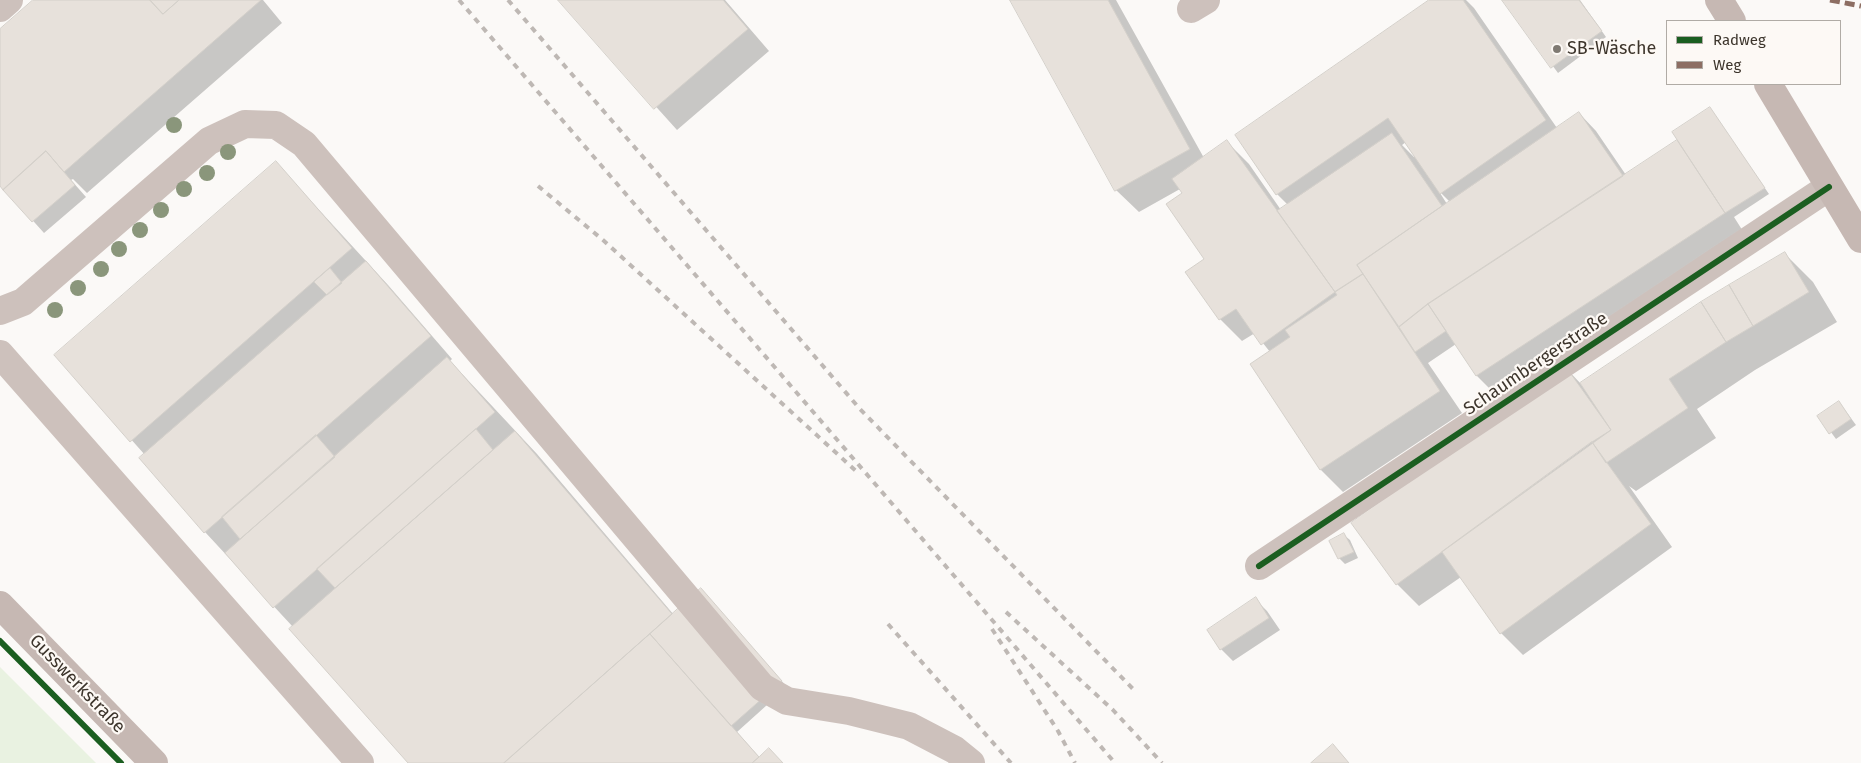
<!DOCTYPE html>
<meta charset="utf-8">
<style>
body{margin:0}
#map{position:relative;width:1861px;height:763px;overflow:hidden;background:#fbf9f7;font-family:"Fira Sans",sans-serif}
canvas{display:block}
.legend{position:absolute;left:1666px;top:20px;width:175px;height:65px;box-sizing:border-box;background:#fdf9f5;border:1px solid #b0aba5;margin:0;padding:6px 9px;list-style:none;font-size:15px;color:#3d352c}
.legend li{display:flex;align-items:center;gap:10px;height:25px}
.legend b{width:25px;border:1px solid #b0aba5}
</style>
<div id="map">
<canvas width="1861" height="763"></canvas>
<ul class="legend">
<li><b style="height:6px;background:#1b5e20"></b>Radweg</li>
<li><b style="height:6px;background:#8d6e63"></b>Weg</li>
</ul>
</div>
<script>
const context = document.querySelector('canvas').getContext('2d');
context.lineJoin = 'round';
function fill(path, color) { context.fillStyle = color; context.fill(path, 'evenodd'); }
function trace(path, color, width, dash) { context.strokeStyle = color; context.lineWidth = width; context.lineCap = dash ? 'butt' : 'round'; context.setLineDash(dash || []); context.stroke(path); }
function label(font, color, halo, rows, align = 'center') {
  context.font = font + ' "Fira Sans",sans-serif'; context.lineWidth = 4.5; context.setLineDash([]); context.textBaseline = 'middle'; context.strokeStyle = halo; context.fillStyle = color; for (const [text, x, y, turn = 0] of rows) {
    context.save(); context.translate(x, y); context.rotate((+turn || 0) * Math.PI / 180); context.textAlign = isNaN(turn) ? turn : align; if (halo) context.strokeText(text, 0, 0); context.fillText(text, 0, 0); context.restore();
  }
}
fill(new Path2D(`
 M0,667L96,763H0Z`), '#e9f2e1');
fill(new Path2D(`
 M35,0H263L282,23L87,193L73,179L71,180L86,197L44,233L0,184V31Z
 M560,0H725L769,51L677,130Z
 M1011,0H1116L1204,158L1227,142L1249,164L1281,210L1288,205L1277,194L1237,135L1431,0H1466L1474,8L1557,128L1579,113L1596,131L1626,175L1677,142L1681,146L1710,109L1769,194L1734,217L1746,236L1499,398L1477,376L1456,344L1428,363L1462,413L1343,492L1321,470L1252,365L1270,352L1255,333L1242,341L1220,319L1187,272L1205,259L1183,193L1180,189L1139,212L1116,190ZM1406,142L1416,156L1414,157L1402,145ZM1440,193H1441L1450,202L1447,204ZM1429,301V304L1399,328L1398,326Z
 M1504,0H1580L1606,37L1558,73Z
 M276,163L388,285L452,359L450,361L537,454L674,615L707,596L787,687L737,732L760,758L783,763H410L293,627L205,532L145,455L56,355Z
 M1784,253L1813,282L1837,322L1755,370L1697,409L1716,438L1636,491L1629,486L1672,547L1523,655L1501,633L1461,577L1419,606L1397,584L1353,523L1566,368L1581,384Z
 M1839,402L1856,425L1836,439L1819,416Z
 M1344,535L1350,540L1358,558L1345,564L1339,558Z
 M1255,599L1267,611L1280,630L1233,661L1221,649Z`), '#0003');
const building = new Path2D(`
 M33,0H150L163,14L179,0H261L64,172L46,151L3,190L0,186V29Z
 M150,0H179L163,14Z
 M558,0H723L748,29L654,109Z
 M1010,0H1108L1190,149L1115,191Z
 M1429,0H1463L1546,120L1440,194L1388,118L1276,195L1235,135Z
 M1502,0H1579L1602,31L1551,68Z
 M1710,107L1765,188L1725,213L1672,132Z
 M1579,112L1623,176L1428,304L1399,327L1357,265Z
 M1392,133L1442,206L1357,265L1363,274L1335,292L1277,211Z
 M1227,140L1335,292L1261,345L1236,309L1219,320L1185,272L1204,259L1166,204L1182,193L1172,179Z
 M1677,140L1725,213L1476,376L1428,304Z
 M46,151L75,185L32,222L3,190Z
 M276,161L352,248L130,442L54,355Z
 M1785,252L1809,292L1753,326L1729,285Z
 M366,261L431,336L204,533L139,458Z
 M330,268L342,283L327,295L314,282Z
 M1363,274L1440,391L1320,470L1250,364L1290,337L1285,330L1337,295L1335,292Z
 M1729,285L1753,326L1726,342L1701,302Z
 M1701,302L1726,342L1669,379L1688,408L1606,463L1592,442L1611,430L1580,383Z
 M1428,304L1446,331L1415,352L1399,327Z
 M447,357L495,412L273,608L225,553Z
 M1566,367L1611,430L1396,585L1351,523Z
 M1839,401L1851,419L1829,434L1817,416Z
 M476,429L493,450L335,588L317,569Z
 M515,431L672,614L504,763H408L289,629Z
 M316,435L335,457L240,539L222,517Z
 M1592,442L1651,524L1500,634L1442,552Z
 M1344,533L1354,552L1338,559L1329,541Z
 M701,588L782,681L731,726L650,634Z
 M1256,597L1269,618L1220,650L1207,630Z
 M650,634L759,757L752,763H504Z
 M1333,744L1349,763H1311Z
 M769,748L783,763H752L759,757Z`);
fill(building, '#e7e1db');
trace(building, '#d4d0ca', 1);
trace(new Path2D(`
 M0,8L9,0
 M1191,9L1206,0
 M0,311L23,302L209,141L245,124L276,125L304,144L762,687L787,701L849,711L909,726L955,750L971,763
 M0,354L360,763
 M1259,566L1829,187`), '#cdc1bc', 28);
trace(new Path2D(`
 M1719,0L1732,21
 M1768,84L1861,239
 M0,605L154,763`), '#c6b8b3', 28);
trace(new Path2D(`
 M459,0L1115,763
 M508,0L860,409L1134,690
 M538,186L603,240L856,471
 M1006,612L1113,710L1162,763
 M888,624L1011,763
 M992,629L1058,731L1075,763`), '#beb8b4', 4, [6, 6]);
trace(new Path2D(`
 M1830,0L1861,6`), '#8d6e63', 5, [10, 5]);
trace(new Path2D(`
 M1259,566L1829,187
 M0,641L121,763`), '#1b5e20', 6);
context.fillStyle = '#8a967b';
for (const [x, y] of [
 [174,125],
 [228,152],
 [207,173],
 [184,189],
 [161,210],
 [140,230],
 [119,249],
 [101,269],
 [78,288],
 [55,310]
]) { context.beginPath(); context.arc(x, y, 8, 0, 2 * Math.PI); context.fill(); }
for (const [x, y, r, color] of [
 [1557,49,5,"#807a73"]
]) { const dot = new Path2D(); dot.arc(x, y, r, 0, 2 * Math.PI); context.fillStyle = color; context.fill(dot); trace(dot, '#fdf9f5', 2); }
label('18px', '#3d352c', '#fdf9f5', [
 ["SB-Wäsche",1567,49]
], 'left');
label('18px', '#3d352c', '#fdf9f5', [
 ["Schaumbergerstraße",1536,364,-34],
 ["Gusswerkstraße",77,684,46]
]);
</script>
